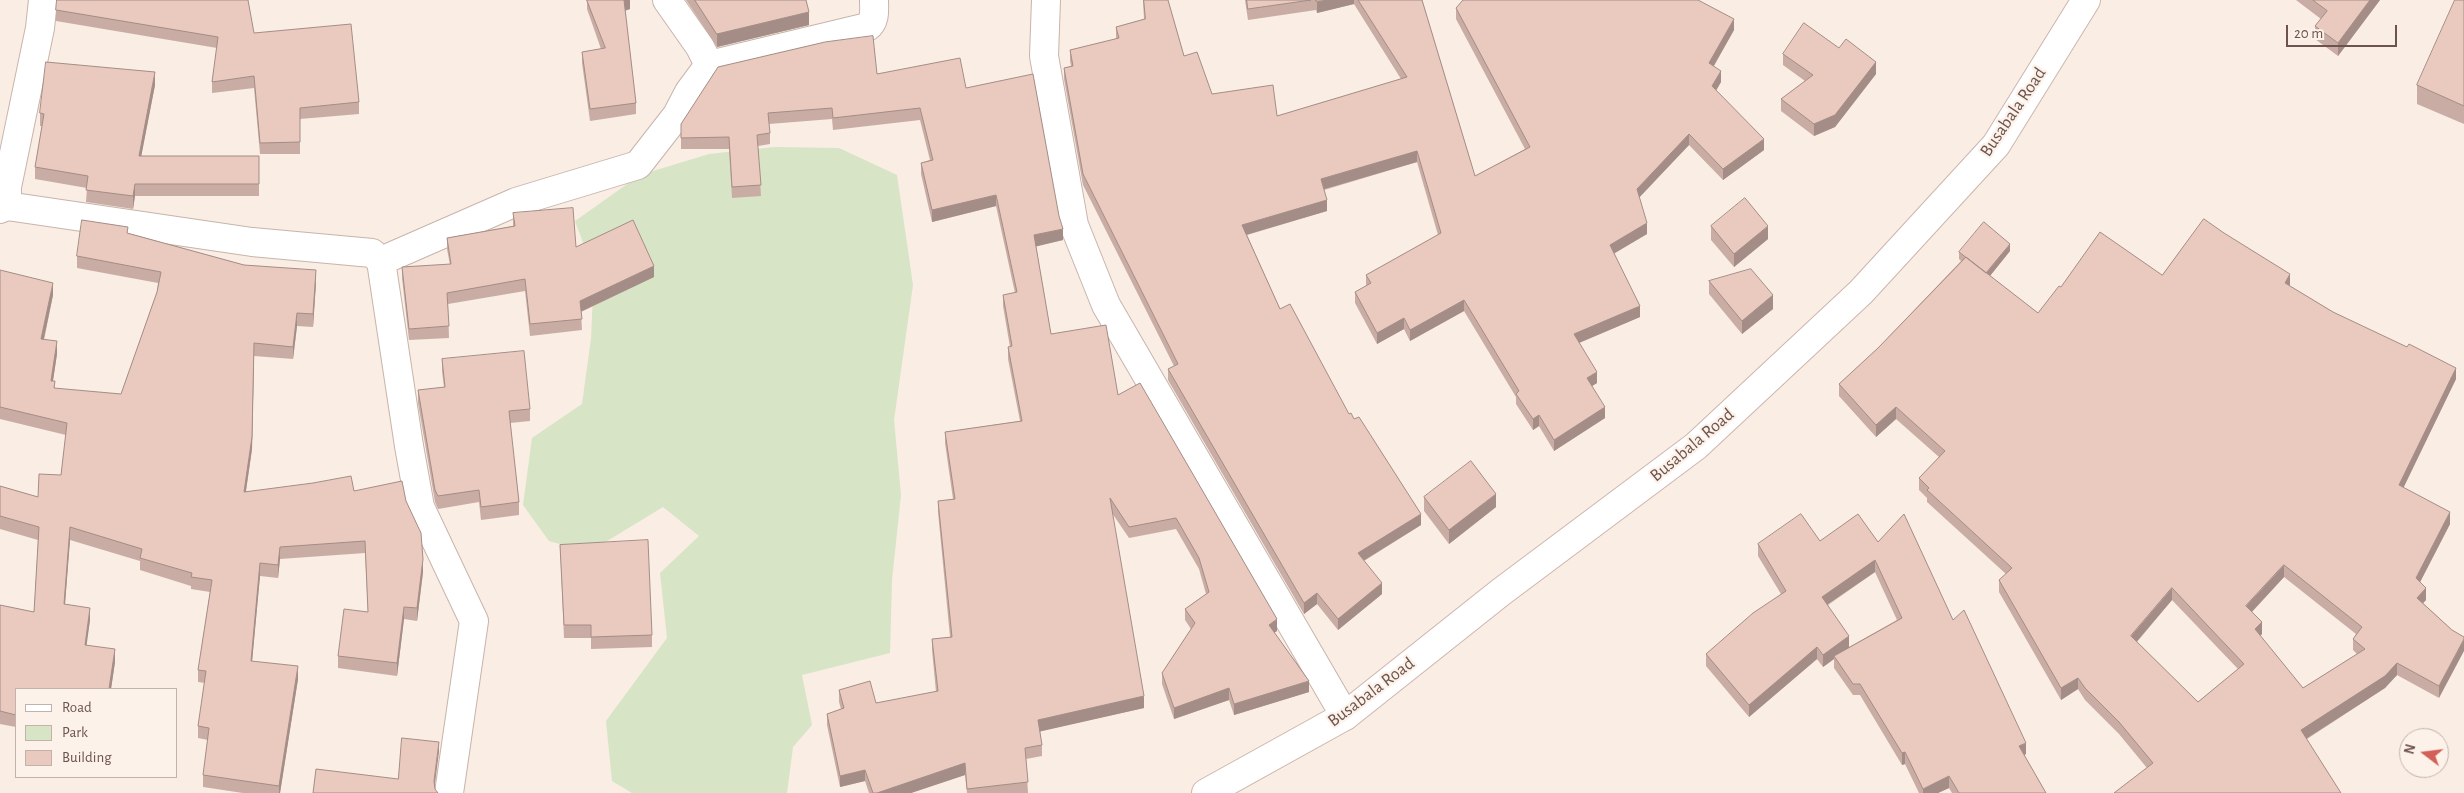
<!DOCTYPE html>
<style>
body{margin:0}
#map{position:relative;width:2464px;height:793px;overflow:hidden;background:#f9ede4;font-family:"Alegreya Sans",sans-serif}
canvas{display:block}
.legend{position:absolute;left:15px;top:688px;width:162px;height:90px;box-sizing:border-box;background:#fcf2ea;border:1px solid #c3b2ab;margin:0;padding:6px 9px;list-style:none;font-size:15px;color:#6d534d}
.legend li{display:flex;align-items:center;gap:10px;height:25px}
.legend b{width:25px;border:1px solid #c3b2ab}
.north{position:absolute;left:2399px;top:728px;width:50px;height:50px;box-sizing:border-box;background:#fcf2ea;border:1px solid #c3b2ab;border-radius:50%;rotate:285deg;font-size:14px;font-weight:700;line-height:20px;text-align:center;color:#6d534d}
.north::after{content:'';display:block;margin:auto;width:18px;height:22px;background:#d26059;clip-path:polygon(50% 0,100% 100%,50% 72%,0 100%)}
.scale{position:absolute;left:2286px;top:25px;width:111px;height:22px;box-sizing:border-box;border:2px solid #6d534d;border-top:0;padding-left:6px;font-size:15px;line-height:18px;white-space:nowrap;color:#6d534d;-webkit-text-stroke:4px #fcf2ea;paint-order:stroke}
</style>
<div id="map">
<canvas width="2464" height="793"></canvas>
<ul class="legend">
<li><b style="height:6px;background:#fff"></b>Road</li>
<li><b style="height:14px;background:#d7e4c5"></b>Park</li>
<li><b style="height:14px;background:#eac9bf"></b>Building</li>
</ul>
<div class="north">N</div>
<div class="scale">20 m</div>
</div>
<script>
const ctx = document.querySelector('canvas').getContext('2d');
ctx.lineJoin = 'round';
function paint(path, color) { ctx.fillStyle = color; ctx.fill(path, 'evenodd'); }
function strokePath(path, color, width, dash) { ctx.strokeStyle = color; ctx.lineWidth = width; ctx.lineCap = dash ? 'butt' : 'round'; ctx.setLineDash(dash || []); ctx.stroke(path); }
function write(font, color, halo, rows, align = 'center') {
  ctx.font = font + ' "Alegreya Sans",sans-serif'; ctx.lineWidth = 4.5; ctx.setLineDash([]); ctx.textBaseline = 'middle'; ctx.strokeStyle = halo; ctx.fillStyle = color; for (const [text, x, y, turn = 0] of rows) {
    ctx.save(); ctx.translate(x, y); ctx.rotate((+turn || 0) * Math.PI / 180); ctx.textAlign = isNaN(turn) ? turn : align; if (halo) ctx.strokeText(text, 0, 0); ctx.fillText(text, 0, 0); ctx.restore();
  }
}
paint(new Path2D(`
 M775 147 839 148 897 175 913 285 894 420 901 495 892 580 890 653 802 675 812 725 793 747 787 793H632L612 781 606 721 667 638 660 573 699 536 663 507 589 552 549 541 523 505 532 438 582 404 591 339 594 272 575 221 640 175 709 154Z`), '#d7e4c5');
const street = new Path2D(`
 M1046 0 1044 56 1074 225 1106 305 1345 716
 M709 65 867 27C876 21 874 9 874 0
 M7 206 252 242 372 253 381 261 516 202 638 165 677 115 689 92 709 65 700 47 667 0
 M0 209 7 206V187L40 28 43 0
 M381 261 409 446 420 507 474 621 449 793`);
const secondary = new Path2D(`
 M1206 793 1345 716 1501 592 1696 446 1861 292 1996 145 2086 0`);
strokePath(street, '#c8b4ac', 30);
strokePath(secondary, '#cdb6ad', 30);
strokePath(street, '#fff', 28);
strokePath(secondary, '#fff', 28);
paint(new Path2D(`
 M587 0H630V9L625 11 636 103V114L590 121 582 63V52L601 49 587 9Z
 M686 0H806L809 25 717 47Z
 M1143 0H1168L1184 56 1212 94 1277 116 1401 79 1354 4 1317 13 1316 10 1248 20 1245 0H1422L1475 176 1525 149 1456 19V8L1734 30 1714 66 1721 82 1716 91 1764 150 1723 180 1689 145 1639 197 1647 234 1614 253 1640 317 1579 343 1597 383 1592 386 1605 418 1554 451 1539 426 1533 430 1516 404V397L1464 311 1410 341 1404 329 1377 344 1355 303V292L1366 286V275L1438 235 1417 162 1324 190 1327 211 1247 235 1280 309 1421 525 1364 561 1382 594 1338 630 1317 604 1304 614 1168 380V369L1174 366 1083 185 1064 79V68L1071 66 1070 61V50L1116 39V27L1144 19Z
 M2296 0H2380L2338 56 2315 39V26L2321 19Z
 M2464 0V124L2417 104V85Z
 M56 10 254 33 359 102V114L300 119V154H260L254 88 212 93V82L217 48 56 21Z
 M1839 48 1876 74 1835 127 1814 136 1781 111V99L1805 81 1783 65V54Z
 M877 74 966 88 1063 240 1036 246 1051 334 1118 395 1277 631 1274 633 1309 692 1234 715 1229 700 1174 719 1162 684V673L1191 629 1185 620V609L1206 594 1199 569 1176 529 1129 538 1112 513 1144 708 1040 731 1042 745V756L1026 759 1028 793H967L965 775 911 793H869L865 781 840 787 827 725V714L841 709 839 702V690L876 703 936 692 932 650V639L950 637 938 512V501L953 499 945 443V432L1020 421 1008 359V347H1010L1003 306V295L1015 293 996 206 932 222 921 174V163L930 160 920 120 833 130 832 119 769 124 770 133V144L758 146 761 196 732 198 729 149H681V124Z
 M155 85 141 156H259V196H135L133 209 86 202 87 188 35 179V167L42 126H40V113Z
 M513 213 576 247 654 277 581 312 582 330 530 336 525 291 448 304 449 338 409 340 402 278V267L450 265 447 249V238L513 226Z
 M1711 226 1768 239 1734 267 1711 240Z
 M128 233 244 265 316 283 313 327 297 326 293 359 254 356 252 449 246 491H354L406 501 423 572 417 621 404 619 397 676 338 668V656L368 612 365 553 280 559 278 578 260 576 252 661 298 679 280 793H243L203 787V775L208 740 198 738V726L205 683 198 682V670L210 592 191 589V586L140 570V561L70 540 65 604 90 620 86 645 115 662 111 689H16V727L0 724V605L34 612 38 540 0 529V486L38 497 61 475 66 435 0 419V270L53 295 44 340 57 354 53 381 55 389 121 394 157 292 158 283 77 268V256Z
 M2010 251 1990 276 2038 313 2061 287 2162 275 2290 286 2333 312 2456 379 2403 488 2450 524 2420 582 2426 600 2423 603 2452 630 2439 698 2397 675 2385 688 2307 739 2147 768 2119 734 2085 700 2078 689 2061 700 1999 592V580L2006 574 1927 502V498L1919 490V478L1939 457 1896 419 1876 437 1839 396V384L1878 348 1961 261 1959 259V252ZM2284 577 2356 634 2353 639V650L2357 654 2303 688 2260 636 2262 634 2252 612ZM2172 600 2238 669 2198 702 2137 642Z
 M1709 281 1773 309 1742 334 1709 294Z
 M442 359 530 409V421L510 423 519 502V515L481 520 479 502 438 509 435 502 418 403V390L444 387 442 371Z
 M1424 497 1496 507 1449 544 1424 511Z
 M1820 541 1878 542 1953 620 2026 754 2024 755 2046 793H1952L1949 788 1938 793H1919L1905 764 1902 765 1860 695H1853L1834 668V659L1823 667 1817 659 1749 717 1706 666V654L1781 594 1758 556V544ZM1875 572 1897 620 1849 647 1828 605Z
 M560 545 652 635V647L591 649V638H564Z`), '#c9ada4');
paint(new Path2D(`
 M623 0H630V9L623 11Z
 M1327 0H1354V4L1317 13V2Z
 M2370 0H2380L2338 56V43Z
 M809 12V25L717 47V34Z
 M1734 19V30L1709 74V63Z
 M1876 62V74L1835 127 1814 136V124Z
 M1721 71V82L1712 97V86Z
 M155 72V85L139 168V156Z
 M1689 134V145L1637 200V189Z
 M1764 139V150L1723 180V169Z
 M1417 151V162L1321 190V179Z
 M135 184V196L133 209V196Z
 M996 195V206L932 222V210Z
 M1327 200V211L1242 236V225Z
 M1647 223V234L1610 256V245Z
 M1768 226V239L1734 267V254Z
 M1063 229V240L1034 247V235Z
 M2010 244V251L1985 282V275Z
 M654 266V277L580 312V301Z
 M316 270V283L313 327V314Z
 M2290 274V286L2285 283Z
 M53 283V295L41 352V339Z
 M1773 295V309L1742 334V321Z
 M1464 300V311L1410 341V330Z
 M1640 306V317L1574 345V334Z
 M297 313V326L293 359V347Z
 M1404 318V329L1377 344V333Z
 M57 341V354L51 393V381Z
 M254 356 252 449 244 504V492Z
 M2456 368V379L2399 497V485Z
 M1597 372V383L1587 389V378Z
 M1605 407V418L1554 451V440Z
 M1896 407V419L1876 437V425Z
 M1539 415V426L1533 430V419Z
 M1496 494V507L1449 544V530Z
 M2450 512V524L2416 590V578Z
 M1421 514V525L1358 564V553Z
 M70 527V540L64 617V604Z
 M280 547V559L278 578V565Z
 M423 559V572L417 621V608Z
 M1875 560V572L1822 608V597Z
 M260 563V576L251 673V661Z
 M2284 565V577L2246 618V606Z
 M1382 583V594L1338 630V619Z
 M2172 588V600L2131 648V636Z
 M2426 588V600L2417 609V598Z
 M1317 593V604L1304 614V603Z
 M404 607V619L397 676V663Z
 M90 608V620L85 657V645Z
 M1277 619V631L1269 636V625Z
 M2262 622V634L2255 641V629Z
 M1849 636V648L1834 656V659L1823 667V655Z
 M2464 639V651L2439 698V686Z
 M1817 647V659L1749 717V705Z
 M115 649V662L111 689H109Z
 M2397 663V675L2385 688 2301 742V730Z
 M298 666V679L280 793H279V786Z
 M2078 678V689L2061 700V688Z
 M1309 681V692L1234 715V704Z
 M1229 688V700L1174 719V708Z
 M1144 696V708L1038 732V720Z
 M439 742V752L434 791V781Z
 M2026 743V754L2019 758V746Z
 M1905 752V764L1902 765V753Z
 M965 763V775L911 793H877Z
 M865 770V781L840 787V776Z
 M1949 776V788L1938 793H1923V789Z`), '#a48d86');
const building = new Path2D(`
 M57 0H248L254 33 351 24 359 102 300 108V142L260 143 254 76 212 82 218 37 56 10Z
 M587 0H624L636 103 590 109 582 52 605 48Z
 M695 0H806L809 12 717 34Z
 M1144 0H1168L1184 56 1197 52 1212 94 1273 85 1277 116 1407 77 1358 0H1422L1475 176 1530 147 1456 8 1463 0H1698L1734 19 1709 63 1721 71 1712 86 1764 139 1723 169 1689 134 1637 189 1647 223 1610 245 1640 306 1574 334 1597 372 1587 378 1605 407 1554 440 1539 415 1533 419 1516 394 1519 391 1464 300 1410 330 1404 318 1377 333 1355 292 1371 283 1366 275 1441 233 1417 151 1321 179 1327 200 1242 225 1280 309 1290 304 1349 414 1351 413 1354 419 1359 417 1421 514 1358 553 1382 583 1338 619 1317 593 1304 603 1168 369 1178 364 1083 174 1064 68 1073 66 1070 50 1119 38 1116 27 1145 19Z
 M1247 0H1311L1248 9Z
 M1316 0H1327L1317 2Z
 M2313 0H2370L2338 43 2315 26 2327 11Z
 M2455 0H2464V106L2417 85Z
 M1804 23 1839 48 1846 39 1876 62 1835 115 1814 124 1781 99 1813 75 1783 54Z
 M873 36 877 74 960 58 966 88 1033 74 1059 216 1063 229 1034 235 1051 334 1106 325 1118 395 1140 383 1277 619 1269 625 1309 681 1234 704 1229 688 1174 708 1162 673 1195 623 1185 609 1209 592 1199 558 1176 518 1129 527 1110 498 1144 696 1038 720 1042 745 1025 748 1028 782 967 789 965 763 877 793H873L865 770 840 776 827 714 844 708 839 690 870 681 876 703 938 691 932 639 952 637 938 501 955 499 945 432 1022 421 1008 347 1012 346 1003 295 1017 292 996 195 932 210 921 163 933 160 920 108 833 118 832 108 768 113 770 133 757 135 761 185 732 187 729 137 681 138V124L718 67 825 42Z
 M46 62 155 72 139 156H259V184H135L133 196 86 190 88 176 35 167 44 114 40 113Z
 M1745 198 1768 226 1734 254 1711 226Z
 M573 208 576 247 633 220 654 266 580 301 582 319 530 324 525 279 447 293 449 326 409 329 402 267 451 264 447 238 515 226 513 213Z
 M2204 219 2224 233 2290 274 2285 283 2333 312 2407 347 2409 344 2456 368 2399 485 2450 512 2416 578 2426 588 2417 598 2452 630 2464 637V639L2439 686 2397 663 2385 676 2301 730 2341 793H2114L2153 763 2119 722 2085 688 2078 678 2061 688 1999 580 2012 568 1927 490 1929 488 1919 478 1945 451 1896 407 1876 425 1839 384 1878 348 1966 257 2038 313 2059 286 2061 287 2100 232 2162 275ZM2284 565 2362 627 2353 639 2365 649 2303 688 2255 629 2262 622 2246 606ZM2172 588 2244 664 2198 702 2131 636Z
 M82 220 128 227 127 233 244 265 316 270 313 314 297 313 293 347 254 343 252 437 244 492 313 483 351 476 354 491 402 481 406 501 421 533 423 559 417 608 404 607 397 663 338 656 344 609 368 612 365 541 280 547 278 565 260 563 251 661 298 666 279 786 203 775 209 728 198 726 206 671 198 670 212 580 191 577 192 573 140 558 142 549 70 527 64 604 90 608 85 645 115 649 109 689H16V715L0 711V605L34 612 39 527 0 516V486L38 497 39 474 61 475 67 423 0 407V270L53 283 41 339 57 341 51 381H55L54 388 121 394 157 292 161 272 77 256Z
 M1984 222 2010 244 1986 273 1959 252Z
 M1751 269 1773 295 1742 321 1709 281Z
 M524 351 530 409 509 411 519 502 481 507 479 490 438 496 435 490 418 390 445 387 442 359Z
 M1471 461 1496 494 1449 530 1424 497Z
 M1801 514 1820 541 1858 514 1878 542 1904 514 1953 620 1964 610 2026 743 2019 746 2046 793H1959L1949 776 1923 789 1905 752 1902 753 1860 684H1853L1834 656 1902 618 1875 560 1822 597 1849 636 1823 655 1817 647 1749 705 1706 654 1753 613 1786 591 1758 544Z
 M648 540 652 635 591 637V625H564L560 545Z
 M402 738 439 742 434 781 435 789 438 793H313L316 769 398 779Z`);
paint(building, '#eac9bf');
strokePath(building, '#a48d86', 1);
write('18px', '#6d534d', '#fcf2ea', [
 ["Busabala Road",2013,112,-56],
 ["Busabala Road",1692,445,-40],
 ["Busabala Road",1371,692,-37]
]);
</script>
